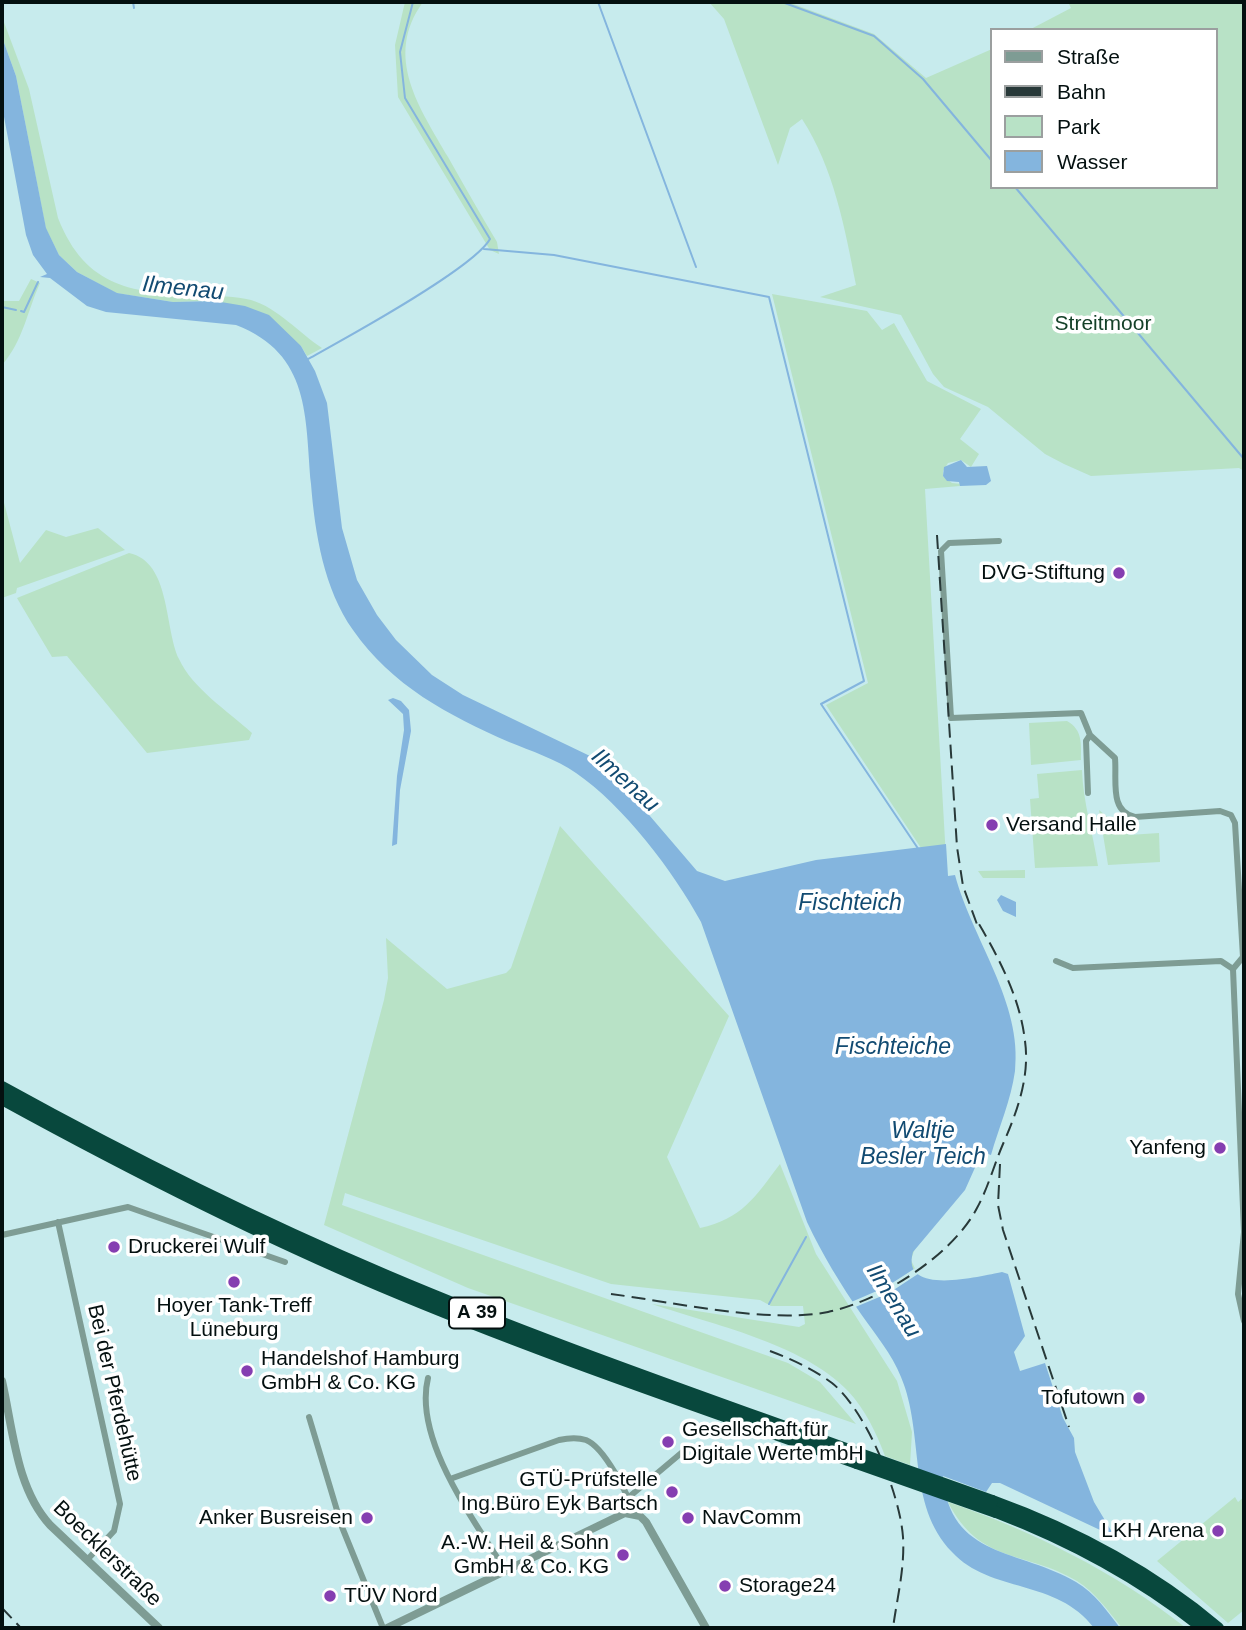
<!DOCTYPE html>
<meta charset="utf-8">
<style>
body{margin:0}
#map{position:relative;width:1246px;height:1630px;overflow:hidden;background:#c7ebed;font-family:Helvetica,sans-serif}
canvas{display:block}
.frame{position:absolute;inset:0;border:4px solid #041010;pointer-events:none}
.legend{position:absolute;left:990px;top:28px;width:228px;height:161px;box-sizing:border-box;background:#fff;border:2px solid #9b9f9f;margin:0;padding:9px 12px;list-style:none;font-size:21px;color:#041010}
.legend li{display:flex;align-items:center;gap:14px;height:35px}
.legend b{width:35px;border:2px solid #9b9f9f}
</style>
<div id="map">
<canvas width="1246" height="1630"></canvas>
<div class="frame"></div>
<ul class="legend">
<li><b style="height:9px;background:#7e9c94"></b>Straße</li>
<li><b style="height:9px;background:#283939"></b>Bahn</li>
<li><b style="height:19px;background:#b8e2c6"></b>Park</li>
<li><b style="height:19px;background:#84b5de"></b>Wasser</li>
</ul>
</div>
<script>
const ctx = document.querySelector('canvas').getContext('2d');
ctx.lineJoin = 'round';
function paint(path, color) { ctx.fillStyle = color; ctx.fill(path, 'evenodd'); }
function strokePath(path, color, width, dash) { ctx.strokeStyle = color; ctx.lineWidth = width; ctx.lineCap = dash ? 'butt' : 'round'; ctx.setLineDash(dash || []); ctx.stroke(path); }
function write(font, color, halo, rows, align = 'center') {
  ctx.font = font + ' Helvetica,sans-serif'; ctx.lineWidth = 7; ctx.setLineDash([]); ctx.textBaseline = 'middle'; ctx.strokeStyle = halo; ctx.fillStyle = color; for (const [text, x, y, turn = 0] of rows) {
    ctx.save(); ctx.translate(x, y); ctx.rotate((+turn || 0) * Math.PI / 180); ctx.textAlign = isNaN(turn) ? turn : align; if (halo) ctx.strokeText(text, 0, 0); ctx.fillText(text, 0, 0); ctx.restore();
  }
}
paint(new Path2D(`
 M405 2H423C383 57 420 108 448 157 464 185 480 214 497 242L499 254 490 250 398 97 395 45Z
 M709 2H788L874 34 926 78 992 49V187H1216V30H1029L1071 8 1068 2H1244V471L1239 468 1091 476 1064 464 1045 454 988 407 944 387 933 374 901 315 820 297 856 285C845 229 834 168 802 119L790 128 778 165 724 19Z
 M2 17 29 89 58 218C86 289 134 293 202 296 218 296 235 296 251 300 278 308 299 333 322 348L307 356 301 346 215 301 173 302 116 293 77 272 59 255 46 229 16 76 2 37Z
 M31 279 40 283C27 312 23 341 2 365V301H19Z
 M772 294 867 311 882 330 894 323 927 381 981 409 960 439 979 454 971 467 961 460 948 463 943 471V476L952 483 962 484 960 486 925 489 947 876 915 1248 911 1260 918 1275 1014 1352 1000 1483 725 882 921 848 826 705 868 683Z
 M2 495 20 563 46 530 66 537 98 528 125 550 17 588 16 593 2 598Z
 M129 553C171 562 164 627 179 659 192 688 228 711 252 733L249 740 147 753 67 656 52 657 17 598Z
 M1067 721C1083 730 1081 744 1081 760L1031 765 1029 723Z
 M1082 770C1083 802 1093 833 1098 866L1035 868 1030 799 1039 798 1037 774Z
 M1099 810 1129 835 1159 833 1160 862 1108 865Z
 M560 826 729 1016 667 1157 700 1228C742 1219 755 1197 780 1164L816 1254 897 1381 912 1432 910 1465 885 1456C876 1432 865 1409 848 1391 802 1343 713 1325 652 1304L799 1327 805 1324 803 1306H771L760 1300 611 1284 345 1193 342 1205 788 1363 820 1382 856 1424 468 1288 324 1225 384 1000 388 978 386 938 447 989 506 973 511 968Z
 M1025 870V878H983L978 871Z
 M1235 1497 1238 1502 1244 1497V1610L1228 1623 1157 1561Z
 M948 1502C1032 1531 1116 1572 1186 1628H1122C1108 1611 1096 1593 1077 1581 1025 1550 980 1565 948 1502Z`), '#b8e2c6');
paint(new Path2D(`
 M2 37 16 76 46 228 59 255 77 272 117 293 173 302 215 301 245 306 269 315 301 346 315 371 327 403 342 528 357 580 377 615 396 640 432 675 463 695 590 756 626 788 697 871 725 881 816 860 946 844 948 876 955 875C972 939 1023 1003 1015 1071 1011 1100 999 1127 991 1155L982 1152 965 1190 913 1252C900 1297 981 1276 1002 1272L1008 1274 1025 1336 1014 1352 1020 1371 1045 1363 1063 1418 1074 1438 1075 1452 1094 1502 1115 1537 1000 1483H992L986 1492 943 1476C949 1559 1021 1549 1076 1582 1095 1593 1107 1611 1120 1628H1094C1056 1578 991 1594 952 1552 906 1504 925 1434 901 1377 892 1354 875 1334 861 1314 841 1285 822 1254 807 1222L701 922C674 872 623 805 576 773 556 759 531 751 509 742 448 715 392 686 353 630 324 589 315 534 311 484 305 417 311 354 236 325L106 312 87 306 50 278 40 277 47 274 33 255 26 235 2 106Z
 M961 460 967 467 987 466 991 481 986 485 960 486 959 482 947 481 943 476 944 467Z
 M393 698 401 701 409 710 411 731 400 790 397 844 392 846 397 776 404 730 403 714 388 700Z
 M1001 895 1016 902V917L1003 911 997 900Z`), '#84b5de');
paint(new Path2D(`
 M917 1267 921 1272 889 1293 853 1308 849 1303 886 1287Z`), '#c7ebed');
strokePath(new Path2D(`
 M133 2 134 8
 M598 2 696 267
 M782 2 874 36 923 79 992 161
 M1015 187 1244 459
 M484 249 554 255 769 297 864 681 821 704 919 850
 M2 307 16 310
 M21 311 24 312 38 282
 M308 359C344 339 473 269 490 239L405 98 400 52 413 2
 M769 1304 806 1237`), '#84b5de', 2);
strokePath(new Path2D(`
 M999 541 949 543 941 551 951 718 1081 713 1090 735 1115 758C1117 780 1109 812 1135 817L1220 811 1231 815 1235 823 1243 957 1233 969
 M1088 793 1086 741 1090 735
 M1056 961 1073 968 1221 961 1233 969 1244 1232 1238 1294 1244 1321
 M58 1222 120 1504 114 1531 87 1560
 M2 1235 128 1207 285 1262
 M428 1378C413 1439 474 1520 505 1570
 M309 1417 342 1527 383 1628
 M450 1479 559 1440C568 1438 577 1437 586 1440 604 1447 629 1495 633 1513
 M629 1497 686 1449`), '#7e9c94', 6);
strokePath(new Path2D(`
 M2 1381C13 1429 16 1488 50 1525L159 1628
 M387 1628 625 1513 640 1516 646 1522 706 1628`), '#7e9c94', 8);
strokePath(new Path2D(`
 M2 1087C127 1156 255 1220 387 1276 540 1341 697 1395 854 1452
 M2 1099C126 1167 251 1231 381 1286 537 1352 698 1406 857 1463
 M992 1501C1075 1531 1150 1571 1218 1628
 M996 1512C1072 1541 1139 1577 1203 1628`), '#08483d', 12);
strokePath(new Path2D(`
 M937 535 957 847 963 886 978 927
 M1000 1164 998 1205 1003 1230 1069 1427
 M611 1294C673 1302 769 1324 828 1312 880 1301 952 1256 977 1208 988 1188 994 1165 1003 1144 1017 1112 1030 1077 1025 1041 1020 997 998 956 976 919
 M770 1351C791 1359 813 1369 832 1383 866 1410 900 1494 903 1537 905 1568 897 1598 893 1628
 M2 1608 21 1628
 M2 1627 3 1628`), '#283939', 2, [14, 7]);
strokePath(new Path2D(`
 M854 1452 992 1501
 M857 1463 996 1512`), '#08483d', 12);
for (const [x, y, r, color] of [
 [1119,573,7,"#853eb1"],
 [992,825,7,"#853eb1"],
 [1220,1148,7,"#853eb1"],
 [114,1247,7,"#853eb1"],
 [234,1282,7,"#853eb1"],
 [247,1371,7,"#853eb1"],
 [1139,1398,7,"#853eb1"],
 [668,1442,7,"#853eb1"],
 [672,1492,7,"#853eb1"],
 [367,1518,7,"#853eb1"],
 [688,1518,7,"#853eb1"],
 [1218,1531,7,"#853eb1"],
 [623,1555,7,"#853eb1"],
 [725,1586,7,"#853eb1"],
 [330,1596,7,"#853eb1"]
]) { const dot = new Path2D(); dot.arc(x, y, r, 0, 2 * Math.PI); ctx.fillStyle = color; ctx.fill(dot); strokePath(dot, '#fff', 2.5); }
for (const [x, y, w] of [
 [477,1313,56]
]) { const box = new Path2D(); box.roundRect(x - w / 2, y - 15.5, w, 31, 5); ctx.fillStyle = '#fff'; ctx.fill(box); strokePath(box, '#041010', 2); }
write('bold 19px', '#041010', null, [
 ["A 39",477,1313]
]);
write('21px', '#144028', '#fff', [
 ["Streitmoor",1103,324]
]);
write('21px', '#041010', '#fff', [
 ["DVG-Stiftung",1105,573],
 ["Versand Halle",1006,825,"left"],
 ["Yanfeng",1206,1148],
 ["Druckerei Wulf",128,1247,"left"],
 ["Hoyer Tank-Treff",234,1306,"center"],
 ["Lüneburg",234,1330,"center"],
 ["Handelshof Hamburg",261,1359,"left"],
 ["GmbH & Co. KG",261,1383,"left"],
 ["Tofutown",1125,1398],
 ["Gesellschaft für",682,1430,"left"],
 ["Digitale Werte mbH",682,1454,"left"],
 ["GTÜ-Prüfstelle",658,1480],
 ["Ing.Büro Eyk Bartsch",658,1504],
 ["Anker Busreisen",353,1518],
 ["NavComm",702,1518,"left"],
 ["LKH Arena",1204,1531],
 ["A.-W. Heil & Sohn",609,1543],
 ["GmbH & Co. KG",609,1567],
 ["Storage24",739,1586,"left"],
 ["TÜV Nord",344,1596,"left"]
], 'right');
write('21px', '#041010', '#fff', [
 ["Bei der Pferdehütte",114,1393,77],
 ["Boecklerstraße",107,1554,44]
]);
write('italic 23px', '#124b72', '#fff', [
 ["Ilmenau",183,289,6],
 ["Ilmenau",625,781,42],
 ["Fischteich",850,904],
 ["Fischteiche",893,1048],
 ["Waltje",923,1132],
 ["Besler Teich",923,1158],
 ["Ilmenau",893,1301,58]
]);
</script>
